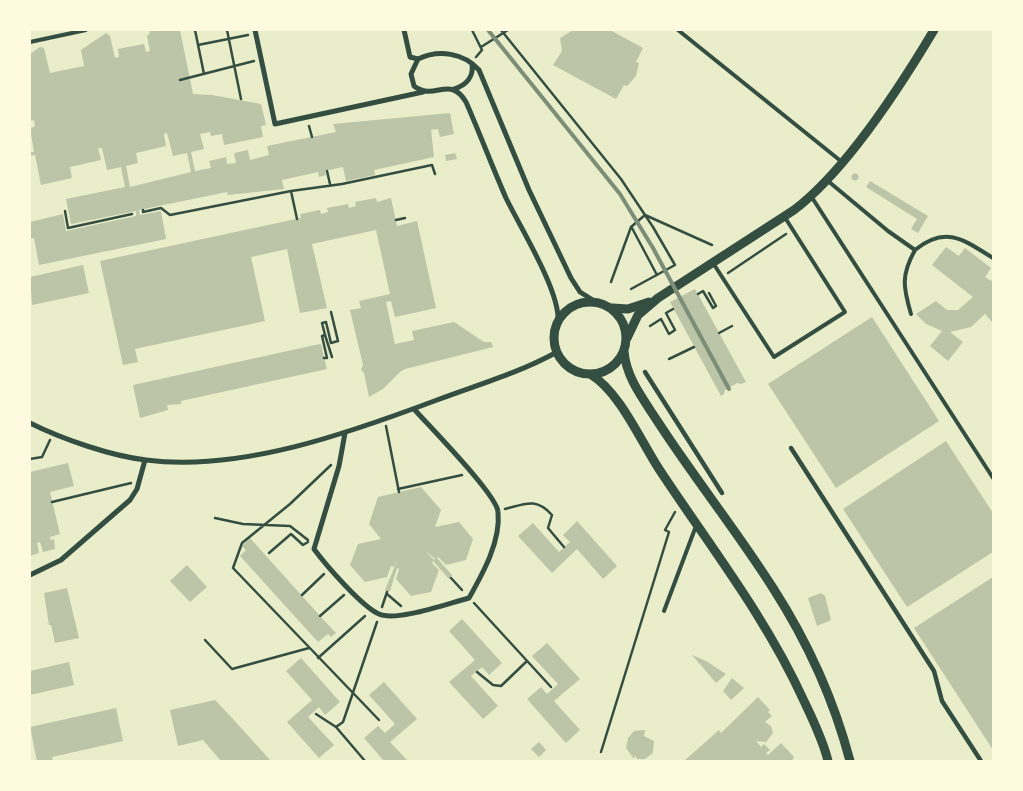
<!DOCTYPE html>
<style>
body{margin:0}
#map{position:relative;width:1023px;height:791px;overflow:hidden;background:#e9edc9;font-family:"PT Sans Narrow",sans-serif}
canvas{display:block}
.frame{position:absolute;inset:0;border:31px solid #fefae0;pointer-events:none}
</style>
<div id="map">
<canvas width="1023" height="791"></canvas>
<div class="frame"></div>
</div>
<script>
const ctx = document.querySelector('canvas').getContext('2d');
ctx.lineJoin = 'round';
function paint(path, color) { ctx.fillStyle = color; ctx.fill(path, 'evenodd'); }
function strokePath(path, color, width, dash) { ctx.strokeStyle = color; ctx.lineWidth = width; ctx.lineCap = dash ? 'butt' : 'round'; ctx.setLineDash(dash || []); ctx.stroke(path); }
paint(new Path2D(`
 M149 30H180L193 94 212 95 261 104 266 125 261 126 263 137 224 145 222 134 211 136 210 132 200 134 204 149 191 152 195 171 211 168 209 161 226 157 227 164 236 163 234 153 248 150 250 160 269 155 267 146 336 132 333 124 450 113 454 134 440 137 438 129 431 130 434 157 374 170 375 175 346 181 343 167 325 171 326 175 319 177 318 172 282 180 284 189 228 195 227 192 139 210 140 215 161 211 166 239 39 265 34 238 30 239V222L63 214 66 231 136 216V211L71 224 66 199 125 187 121 167 107 170 102 148H98L101 160 70 167 72 178 41 185 35 155 30 156V152H34L30 129 35 126 34 120 30 121V54L40 47 44 48 50 73 84 66 81 50 106 33 110 36 115 58 119 57 118 49 144 44 146 52 150 51 147 36 150 33ZM167 133 173 156 187 153 191 172 130 187 126 166 138 163 136 153 166 146 164 134Z
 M573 30H610L643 48 636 62 639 63 636 76 627 86 624 85 616 99 553 65 562 51 560 38Z
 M455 153 457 159 446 161 445 155Z
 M851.5 177a3.5 3.5 0 1 1 7 0a3.5 3.5 0 1 1-7 0Z
 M870 181 928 216 918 233 911 229 917 219 866 187Z
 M376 198 377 202 391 198 397 226 417 221 436 308 395 317 391 301 386 302 395 344 414 340 412 331 454 322 484 342H491L493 347 405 369 400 372 383 389 369 397 364 373 361 370 363 365 350 310 361 308 359 301 390 294 376 230 312 244 327 308 300 313 287 249 251 257 265 321 135 349 138 362 123 365 100 261 301 218 300 214 320 210 321 214 328 212 327 208 348 204 349 208 356 206 355 202Z
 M946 247 959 256 965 248 991 268 985 277 991 281 993 278V323L985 314 971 327 950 332 963 342 948 361 930 346 942 331 926 324 916 314 936 301 947 310H958L973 297 932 265Z
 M83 265 89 293 32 305 30 277Z
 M695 289 746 382 741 384 737 383 725 390 724 394 721 396 670 302Z
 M872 317 939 421 836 488 768 384Z
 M315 345 321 344 327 369 181 401V404L167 405 168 410 140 418 133 385Z
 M946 441 993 513V552L907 607 843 509Z
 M68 463 74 486 50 492 60 534 50 537V540L54 539 55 549 43 552 40 542 37 543 39 553 30 556V472Z
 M421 487 441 510 435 527 459 522 473 539 466 560 446 565 438 557 437 558 452 575 451 578 449 579 433 561 435 559 425 550 434 560 432 563 439 570 431 592 411 596 396 579 399 569 397 568 390 591 387 592 385 590 399 556 394 567 391 566 387 577 365 582 350 565 358 544 381 539 369 524 378 497Z
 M577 521 617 566 603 579 577 549 552 573 518 536 533 523 559 552 570 542 563 535Z
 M250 538 320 616 336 633 331 637 328 634 318 642 240 556 246 550 242 546Z
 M187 565 207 587 190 602 170 581Z
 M993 577V750L914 628Z
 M67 588 79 638 55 643 51 625H49L44 593Z
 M821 593 825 596 831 620 817 626 808 598Z
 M462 619 502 663 489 675 482 667 471 676 498 706 483 719 449 682 475 660 449 631Z
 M547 643 580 679 554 701 580 730 566 743 527 699 541 687 547 694 558 684 532 656Z
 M692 655 706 661 726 674 716 683Z
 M301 658 340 702 325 715 319 707 308 717 334 745 319 758 287 722 312 700 286 671Z
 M69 662 74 685 30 695V671Z
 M732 678 744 688 731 700 723 691Z
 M384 682 417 719 390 742 408 761H384L364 738 378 726 385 733 395 724 369 695Z
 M758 697 770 710 768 712 772 716 765 722 771 726 773 733 766 742 756 741 761 747 764 744 770 750 766 753 768 755 781 743 794 757 792 761H684L719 730 721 733Z
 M215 700 232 718 271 761H221L203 740 178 746 170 710Z
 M116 708 123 741 52 757 53 761H37L30 727Z
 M645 730 644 736 654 741 653 753 645 759H637L635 755 634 759 626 748 628 738 634 731Z
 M539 742 546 750 539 757 531 749Z`), '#bcc5a7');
strokePath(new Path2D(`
 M195 30 204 74
 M227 30 241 99
 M472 30 482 50 476 57
 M501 30 621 179 653 227 675 265 631 289
 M198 45 248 35
 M481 47 508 30
 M180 80 254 61
 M309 126 312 137
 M327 171 330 184
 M291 191 297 219
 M143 210V212L161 208 170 215 291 191 342 184 432 165 435 174
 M65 211 68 228 132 214
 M396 220 405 218
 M632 228 657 275
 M728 273 786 234
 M611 282 631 227 645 215 712 245
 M698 294 703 291 713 308 716 306 709 293
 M650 326 661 319 669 334 675 330 666 313 673 309
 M719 333 732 326
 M325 335 332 357
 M324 358H327L322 336 325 335 322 323 326 322 331 343 338 341 331 312
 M669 359 694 347
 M386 426 399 492
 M30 459 42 457 50 440
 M331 465 290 504 242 543 233 568 379 720
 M398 489 462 475
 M52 502 131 483
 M505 509C525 504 536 497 552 515L548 528 564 547
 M215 518 243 524 290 526 308 540
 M269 553 291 534 303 545 308 542
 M451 578 462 590
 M387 594 401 606
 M302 595 324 574
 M474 603 551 687
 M382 607 387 592
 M320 616 344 595
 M205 640 232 669 309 648
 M318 658 365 616
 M477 672 493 685 501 686 527 661
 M316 714 336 727 343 722 377 622
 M336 727 365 761
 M601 752 669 532 665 530 675 512`), '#344e41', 2.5);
strokePath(new Path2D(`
 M678 30 842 162
 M30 42 86 30
 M828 181 888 231 915 250C901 275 903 287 911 314
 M811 196 993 478
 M915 250C946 225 964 240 993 258
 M713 263 774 357 845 312 784 216
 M664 611 696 526`), '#344e41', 4);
strokePath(new Path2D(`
 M645 372 722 493
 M791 448 934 671 942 701 981 761`), '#344e41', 4.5);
strokePath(new Path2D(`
 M255 30 275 124 423 92
 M404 30 410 57 418 59
 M454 89C466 85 474 77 472 64
 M558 321C560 291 520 227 506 198 492 166 480 134 466 102 449 74 435 102 414 86L411 74 418 59C439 49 464 53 479 70L529 190 571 278 580 292 596 302
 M30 423C62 439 111 456 146 460 241 472 349 433 437 400 477 385 519 373 557 352
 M345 433 339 466 314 549C325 564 362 607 379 614 396 622 449 603 469 598 483 573 501 541 498 512 497 495 429 426 414 409
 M30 575 61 560 130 500 137 489 145 460`), '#344e41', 5);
strokePath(new Path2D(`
 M554 338a36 36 0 1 1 72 0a36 36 0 1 1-72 0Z
 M612 308 628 309 649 302
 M627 338 638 315 658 298 794 210C847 170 900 87 934 30
 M624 351C626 378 644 400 658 422 695 479 737 531 773 588 807 641 834 700 850 761
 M590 374C620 392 640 440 659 469 709 545 766 617 804 701 813 720 823 740 828 761`), '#344e41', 9);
strokePath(new Path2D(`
 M488 30 620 194 653 248 729 389`), '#7c8e77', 4);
</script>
